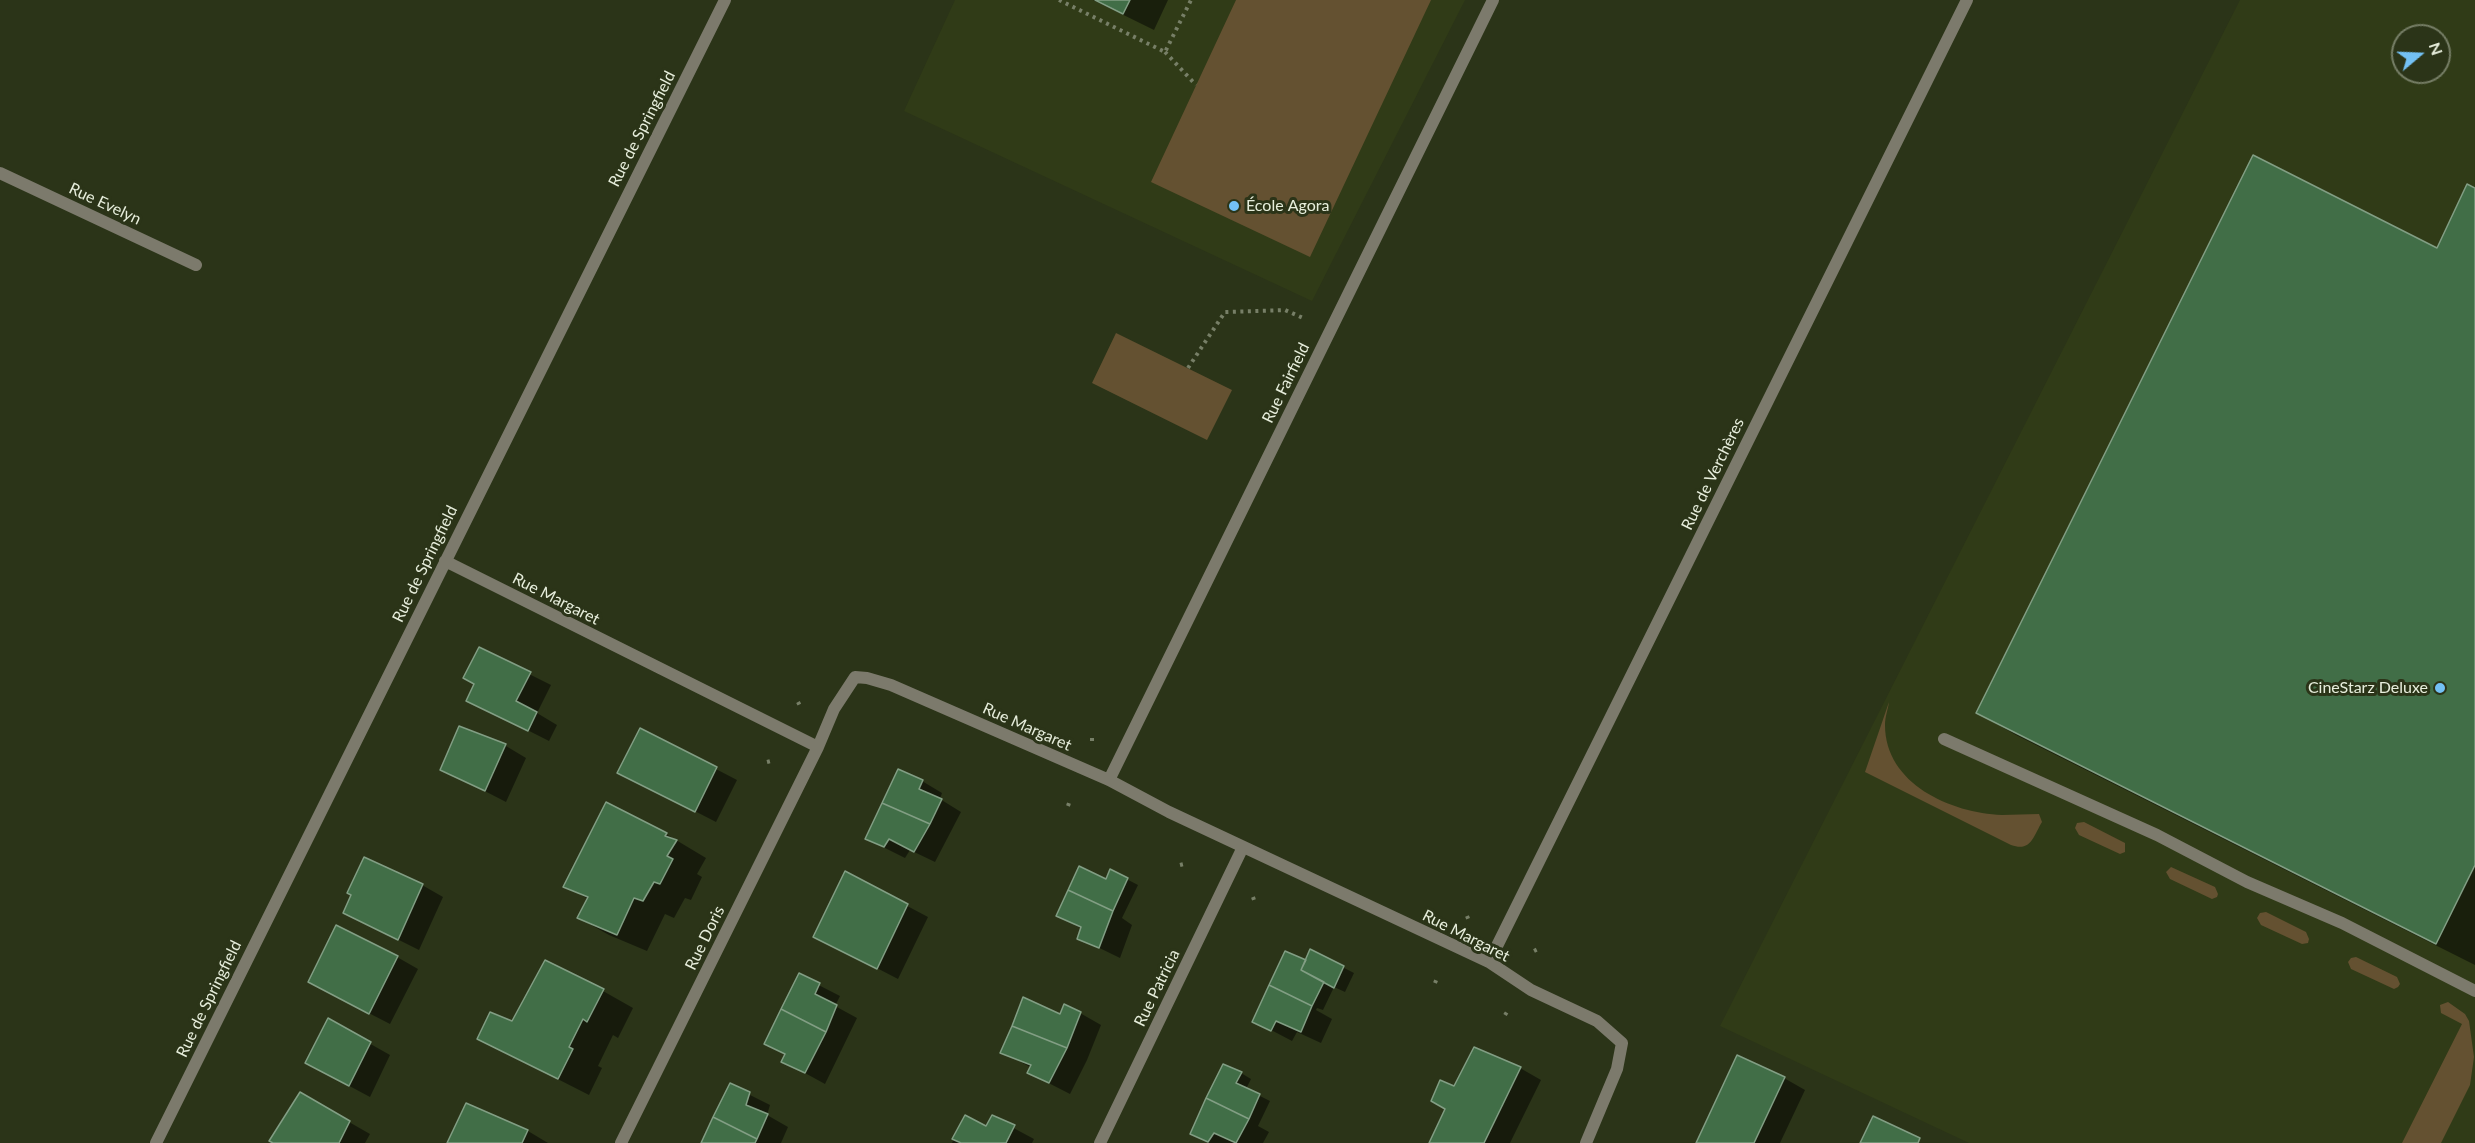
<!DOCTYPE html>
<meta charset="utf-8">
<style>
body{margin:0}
#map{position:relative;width:2475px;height:1143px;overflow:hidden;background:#2b3418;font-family:Lato,sans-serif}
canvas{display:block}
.north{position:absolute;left:2391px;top:24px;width:60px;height:60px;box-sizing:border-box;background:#2b3418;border:2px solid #767e66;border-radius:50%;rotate:71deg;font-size:16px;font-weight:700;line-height:24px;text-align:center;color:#e7eedc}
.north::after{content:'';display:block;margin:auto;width:21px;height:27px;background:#73c1f5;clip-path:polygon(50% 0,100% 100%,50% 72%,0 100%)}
</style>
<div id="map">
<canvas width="2475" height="1143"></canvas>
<div class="north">N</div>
</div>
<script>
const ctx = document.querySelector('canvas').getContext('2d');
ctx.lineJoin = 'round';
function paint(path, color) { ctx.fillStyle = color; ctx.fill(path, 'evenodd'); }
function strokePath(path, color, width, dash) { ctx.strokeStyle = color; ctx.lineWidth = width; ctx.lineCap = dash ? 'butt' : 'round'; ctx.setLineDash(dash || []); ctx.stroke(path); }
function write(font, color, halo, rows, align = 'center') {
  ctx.font = font + ' Lato,sans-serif'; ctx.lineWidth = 6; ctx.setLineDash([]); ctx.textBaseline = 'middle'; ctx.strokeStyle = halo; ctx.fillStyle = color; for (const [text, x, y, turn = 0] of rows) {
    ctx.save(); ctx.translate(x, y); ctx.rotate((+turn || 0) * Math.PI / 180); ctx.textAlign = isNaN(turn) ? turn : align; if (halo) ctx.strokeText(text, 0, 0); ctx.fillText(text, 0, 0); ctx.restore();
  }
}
paint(new Path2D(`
 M955 0H1465L1312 301 904 111Z
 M2240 0H2475V1143H1969L1720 1026ZM2403 36H2439V72H2403Z`), '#303b17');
paint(new Path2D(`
 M1236 0H1431L1310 257 1151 182Z
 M1116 333 1232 390 1207 440 1092 383Z
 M1889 702C1888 709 1885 717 1885 725 1885 784 1951 813 2002 815 2014 815 2027 814 2039 814L2042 822C2033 837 2031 852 2011 845L1865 772Z
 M2084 822 2125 843V852L2120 854 2079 835 2075 828 2077 823Z
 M2171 867 2215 887 2218 894 2217 897 2212 899 2170 879 2166 872Z
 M2266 912 2306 932 2309 939 2308 943 2302 944 2261 925 2257 918 2260 913Z
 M2356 957 2397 977 2400 984 2398 987 2394 989 2351 969 2348 962 2351 958Z
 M2448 1002 2465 1014 2469 1021 2474 1057 2470 1085 2441 1143H2402L2462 1024 2441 1013 2440 1005Z`), '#645131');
paint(new Path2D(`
 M1093 0H1168L1154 30Z
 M2475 189V965L2016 735 1977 713 2438 250Z
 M479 649 551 685 537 713 557 725 549 741 468 700 476 684Z
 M460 728 506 746 526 758 506 802 442 769Z
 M641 730 737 780 716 822 619 772Z
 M922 781 942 793 940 799 961 812 935 862 910 850 905 858 867 839Z
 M666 834 706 858 697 874 702 877 691 900 685 898 674 918 665 914 647 951 609 935 579 918 588 899 565 886Z
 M1111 871 1138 885 1122 918 1132 925 1120 958 1079 938 1082 929 1058 915 1107 881Z
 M845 873 928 917 898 979 815 936Z
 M422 885 443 897 419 950 345 913Z
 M1311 951 1354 973 1345 992 1334 987 1323 1010 1317 1008 1316 1010 1332 1019 1321 1043 1297 1032 1292 1041 1254 1021 1307 962Z
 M397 957 418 969 390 1024 330 993Z
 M799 975 840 996 835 1006 857 1018 825 1084 783 1061 786 1055Z
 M603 991 633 1008 618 1038 613 1035 598 1066 602 1068 589 1095 479 1039 513 1023Z
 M1080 1013 1101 1025 1087 1060 1070 1094 1029 1073 1032 1068 1002 1052Z
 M328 1020 390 1055 370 1097 327 1074Z
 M1520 1068 1541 1080 1510 1143H1431L1455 1088Z
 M1241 1073 1251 1079 1246 1089 1270 1101 1258 1126 1269 1132 1263 1143H1209L1192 1133Z
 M1784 1078 1805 1090 1780 1143H1698Z
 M730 1085 770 1105 767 1115 788 1127 781 1143H703Z
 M300 1094 370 1134 365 1143H276Z
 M467 1105 528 1131 548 1143H449Z
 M965 1117 987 1129 993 1117 1034 1139 1032 1143H952Z`), '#0007');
const building = new Path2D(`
 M1095 0H1130L1123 14Z
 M2253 155 2437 248 2467 184 2475 188V865L2436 944 1976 713Z
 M479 647 531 672 516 701 537 712 528 731 466 701 474 684 463 678Z
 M459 726 506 744 485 791 440 770Z
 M640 728 717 767 695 812 617 773Z
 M898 769 923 780 919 789 942 799 930 824 882 803Z
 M606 802 667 833 665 836 677 840 667 856 673 859 660 884 654 882 643 901 634 898 617 935 577 918 588 897 563 887Z
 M882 803 930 824 914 852 889 839 884 847 865 839Z
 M364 857 423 884 398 940 343 913 351 895 347 893Z
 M1079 866 1106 879 1110 869 1128 878 1113 911 1068 890Z
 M845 871 908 904 877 969 813 937Z
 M1068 890 1113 911 1099 948 1077 939 1081 927 1056 916Z
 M336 925 398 956 369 1014 308 982Z
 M1310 949 1344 966 1334 988 1301 970Z
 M1285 951 1306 960 1301 970 1324 982 1312 1006 1269 985Z
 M545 960 604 989 587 1022 583 1019 569 1047 573 1049 558 1079 477 1039 490 1012 512 1021Z
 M799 973 820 983 815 994 837 1005 826 1032 781 1009Z
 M1269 985 1312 1006 1301 1032 1276 1021 1271 1031 1252 1022Z
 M1023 997 1060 1014 1064 1004 1081 1012 1067 1048 1012 1026Z
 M781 1009 826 1032 805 1073 781 1062 785 1054 764 1044Z
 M328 1018 371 1042 349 1086 305 1063Z
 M1012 1026 1067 1048 1049 1083 1027 1073 1031 1065 1000 1053Z
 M1474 1047 1521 1067 1484 1143H1429L1445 1109 1431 1101 1440 1080 1454 1086Z
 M1737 1055 1785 1077 1754 1143H1696Z
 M1223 1064 1242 1072 1236 1083 1260 1094 1249 1119 1206 1098Z
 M730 1083 750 1092 746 1105 768 1114 757 1139 713 1117Z
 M300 1092 350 1121 339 1143H273L269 1141Z
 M1206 1098 1249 1119 1236 1143 1214 1133 1208 1142 1190 1134Z
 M466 1103 528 1130 522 1143H447Z
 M965 1115 986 1126 992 1115 1015 1125 1006 1143H961L952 1139Z
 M1873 1116 1920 1138 1918 1143H1860Z
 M713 1117 757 1139 755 1143H701Z`);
paint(building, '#416e47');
strokePath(building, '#829e84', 1.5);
strokePath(new Path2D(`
 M1059 0 1165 52 1191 0
 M1165 52 1196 85
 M1188 368 1225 312 1285 310 1303 318
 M798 702 800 706
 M1092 738V741
 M767 762 771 761
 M1068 806 1069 803
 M1180 865 1184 864
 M1253 897 1254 900
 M1467 916 1469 921
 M1534 951 1538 949
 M1435 983 1437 978
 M1505 1015 1507 1012`), '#777f67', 4, [3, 4.5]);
strokePath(new Path2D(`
 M1944 739 2157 835 2247 882 2342 923 2475 991`), '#7c7a6c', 12);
strokePath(new Path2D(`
 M0 173 196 265
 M445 561 818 747
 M1109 780 1493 0
 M1489 962 1967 0
 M156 1143 725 0
 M621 1143 818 747 834 709 855 677 867 678 891 685 1109 780 1169 812 1489 962 1531 990 1597 1021 1622 1043 1617 1069 1586 1143
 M1100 1143 1243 847`), '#7c7a6c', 12);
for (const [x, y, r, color] of [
 [1234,206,6,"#73c1f5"],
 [2440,688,6,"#73c1f5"]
]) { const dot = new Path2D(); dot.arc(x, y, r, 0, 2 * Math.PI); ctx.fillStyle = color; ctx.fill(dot); strokePath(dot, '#2b3418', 2); }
write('16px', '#e7eedc', '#2b3418', [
 ["Rue de Springfield",642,129,-63],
 ["Rue Evelyn",105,204,25],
 ["Rue Fairfield",1286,383,-64],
 ["Rue de Verchères",1713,474,-64],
 ["Rue de Springfield",425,564,-64],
 ["Rue Margaret",556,599,27],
 ["Rue Margaret",1027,727,24],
 ["Rue Margaret",1466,936,27],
 ["Rue Doris",705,938,-64],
 ["Rue Patricia",1157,988,-64],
 ["Rue de Springfield",209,999,-64]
]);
write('16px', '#e7eedc', '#2b3418', [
 ["École Agora",1246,206],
 ["CineStarz Deluxe",2428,688,"right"]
], 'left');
</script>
